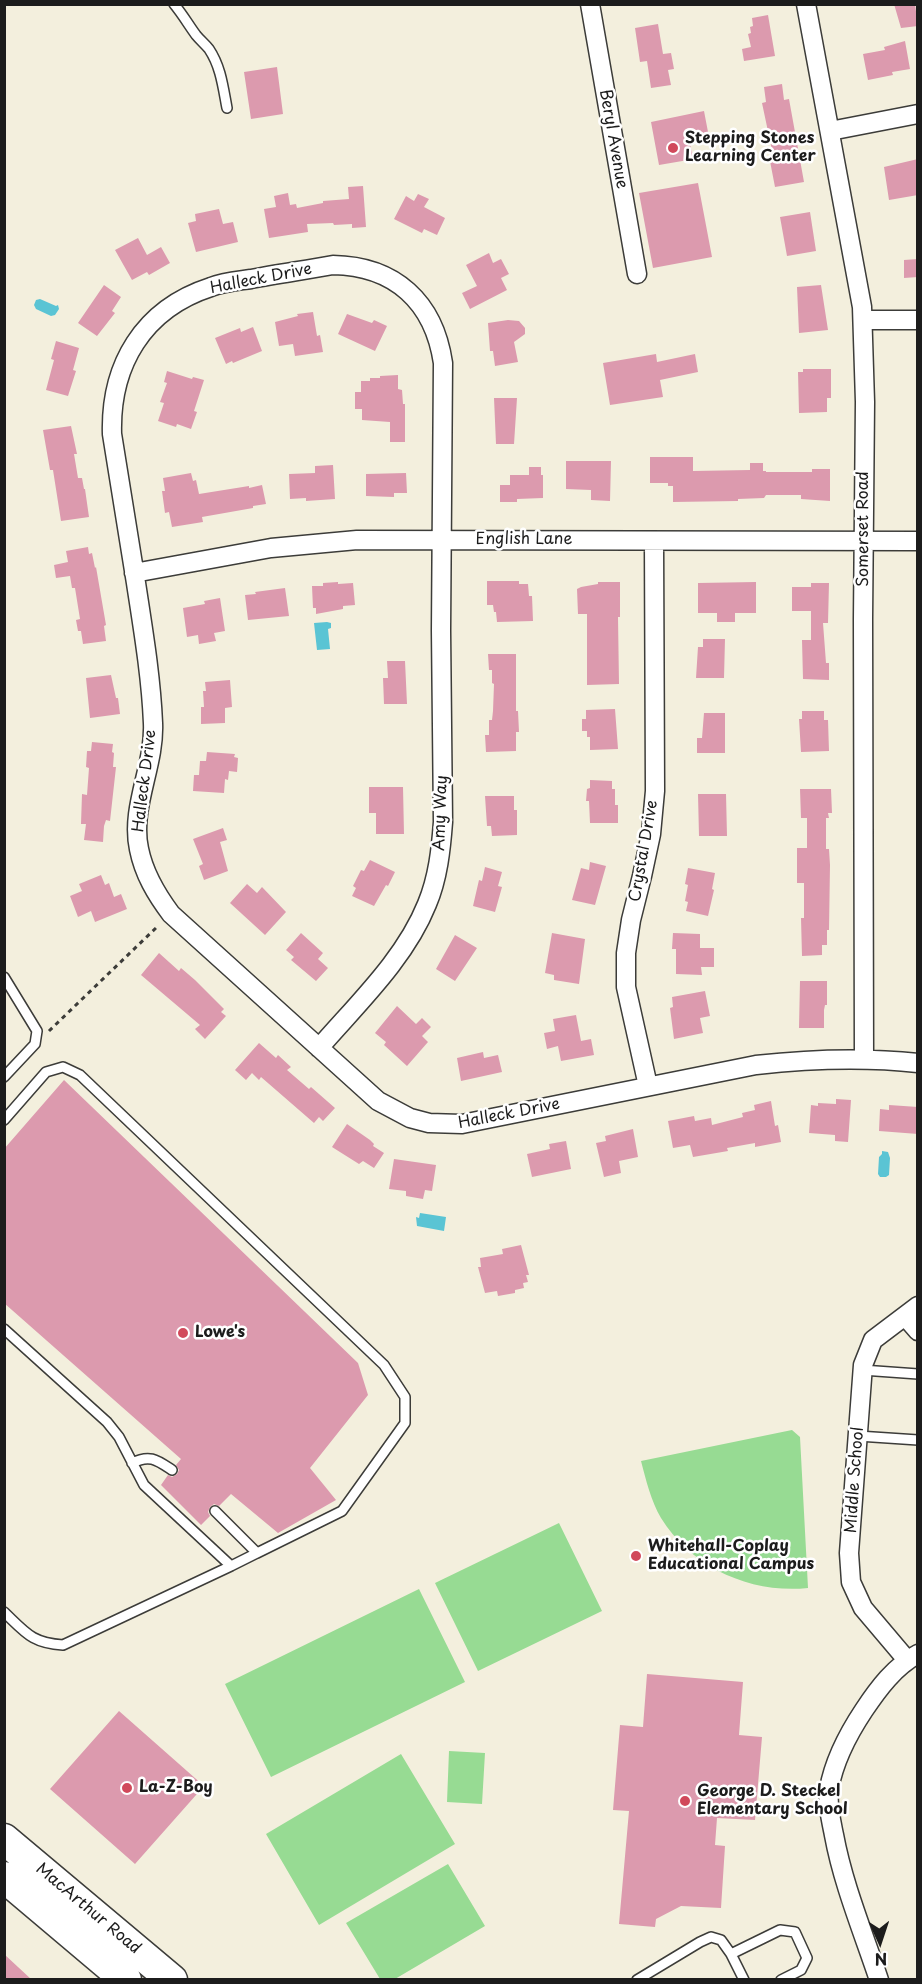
<!DOCTYPE html>
<style>
body{margin:0}
#map{position:relative;width:922px;height:1984px;overflow:hidden;background:#f3efdd;font-family:"Playpen Sans",sans-serif}
canvas{display:block}
.frame{position:absolute;inset:0;border:6px solid #1c1c1c;pointer-events:none}
.north{position:absolute;left:850px;top:1912px;width:60px;height:60px;-webkit-text-stroke:4px #fff;paint-order:stroke;rotate:177deg;font-size:16px;font-weight:700;line-height:24px;text-align:center;color:#1c1c1c}
.north::after{content:'';display:block;margin:auto;width:21px;height:27px;background:#1c1c1c;clip-path:polygon(50% 0,100% 100%,50% 72%,0 100%)}
</style>
<div id="map">
<canvas width="922" height="1984"></canvas>
<div class="frame"></div>
<div class="north">N</div>
</div>
<script>
const ctx = document.querySelector('canvas').getContext('2d');
ctx.lineJoin = 'round';
function paint(path, color) { ctx.fillStyle = color; ctx.fill(path, 'evenodd'); }
function strokePath(path, color, width, dash) { ctx.strokeStyle = color; ctx.lineWidth = width; ctx.lineCap = dash ? 'butt' : 'round'; ctx.setLineDash(dash || []); ctx.stroke(path); }
function write(font, color, halo, rows, align = 'center') {
  ctx.font = font + ' "Playpen Sans",sans-serif'; ctx.lineWidth = 5; ctx.setLineDash([]); ctx.textBaseline = 'middle'; ctx.strokeStyle = halo; ctx.fillStyle = color; for (const [text, x, y, turn = 0] of rows) {
    ctx.save(); ctx.translate(x, y); ctx.rotate((+turn || 0) * Math.PI / 180); ctx.textAlign = isNaN(turn) ? turn : align; if (halo) ctx.strokeText(text, 0, 0); ctx.fillText(text, 0, 0); ctx.restore();
  }
}
paint(new Path2D(`
 M792 1430 800 1437 808 1588C751 1594 692 1568 661 1518 651 1501 646 1480 641 1461Z
 M559 1523 602 1611 478 1671 435 1583Z
 M419 1589 465 1682 271 1777 225 1684Z
 M449 1751 485 1753 482 1804 447 1802Z
 M401 1754 455 1844 319 1925 266 1834Z
 M448 1864 485 1926 395 1979H380L346 1923Z`), '#97db93');
paint(new Path2D(`
 M40 299 56 306 58 305 59 309 55 315 51 316 36 309 34 305 36 300Z
 M327 622 331 623V628L328 629 330 649 317 650 314 623Z
 M882 1151 888 1152 890 1158 889 1175 886 1177H880L878 1174 879 1157 882 1154Z
 M420 1213 446 1217 444 1231 417 1226 416 1217 419 1218Z`), '#5ac4d4');
paint(new Path2D(`
 M894 4H915L918 26 901 28Z
 M768 15 775 56 744 61 742 49 751 47 748 34 751 33 750 27 753 26 752 18Z
 M658 24 663 54 671 53 674 69 668 70 671 85 651 88 647 61 640 62 635 28Z
 M905 41 910 69 892 72 893 75 868 80 863 54 885 50 884 47Z
 M277 67 283 114 251 119 244 72Z
 M782 84 784 100 789 99 804 182 775 187 769 156 773 155 762 103 766 102 764 87Z
 M704 111 708 132 688 137 694 159 659 165 651 122Z
 M918 159V195L889 200 884 167Z
 M698 183 712 257 653 268 639 193Z
 M363 186 366 227 352 228V224L334 225 333 223 307 224 308 232 269 238 264 209 276 207 274 196 288 193 290 205 296 204 297 208 323 203V201L349 199 348 187Z
 M418 194 429 199 424 207 445 218 437 235 424 229 422 233 394 219 406 196 414 201Z
 M219 209 223 224 233 222 238 242 196 252 188 223 196 221 195 214Z
 M810 212 816 251 787 256 780 217Z
 M138 238 147 255 161 247 170 263 149 275 147 272 132 280 115 250Z
 M489 253 493 263 501 259 509 274 501 278 507 290 470 309 462 293 477 286 466 265Z
 M918 259V277L904 278V260Z
 M104 285 121 297 112 311 115 313 97 336 78 323Z
 M821 285 828 330 799 333 797 287Z
 M313 312 317 336 320 335 323 352 295 356 293 344 279 346 275 322 298 316 297 314Z
 M347 314 372 323 374 320 387 326 375 351 338 334Z
 M508 320 519 321 525 328V334L514 342 518 362 495 366 493 351H490L488 323Z
 M253 327 262 351 233 363 232 361 226 364 215 338 240 328 241 332Z
 M56 341 79 348 73 370 76 371 68 396 46 390 54 360 51 359Z
 M656 354 657 362 695 354 698 372 660 380 663 397 610 405 603 363Z
 M803 369H831V398H827V412L799 413 798 372H803Z
 M167 371 192 379 193 377 204 380 194 411 197 412 191 429 177 424 176 427 158 421 164 403 160 402 167 383 164 382Z
 M398 375V389L402 390 403 404H405V442H390V422L362 420V409H355V392H361V381H370V378H380V376Z
 M494 398H517L514 444H496Z
 M71 426 77 454H74L78 478H82L84 489H85L89 517 61 521 53 470H50L43 430Z
 M650 457H693V471L750 470V463H763V471H766V472H812V469H830V501L801 499V495H766L764 498 738 499V501L673 502V486H668V483H650Z
 M566 461H611L610 501 591 500V490L566 489Z
 M333 465 335 499 306 501V498L290 499 289 474 315 473V466Z
 M529 467H541V475H543V498L517 499V502H500V485H510V475H529Z
 M191 473 193 481 196 480 199 494 249 486V488L262 485 266 504 253 506V508L202 517 203 522 172 527 169 512 165 513 162 491H165L163 478Z
 M406 473 407 493H394V497L366 496V474Z
 M88 547 89 554 92 553 95 568 96 567 106 625 104 626 106 641 83 644 81 631H78L76 620 80 619 75 588H72L70 576 56 578 54 565 68 562 66 551Z
 M487 581H519V584H528L529 596H532L533 621 497 622 496 612H494L493 605H487Z
 M338 582V584L353 583 355 605 343 606V609L316 614V608H313L312 586H323V583Z
 M598 582H620V617H618L619 684 587 685V614H578L577 589 581 587 598 584Z
 M756 582V613H735V622H717V613H698V583Z
 M811 583H829L828 623H823L826 663H829V680L803 679 802 640H811V611H792V587H811Z
 M285 588 289 616 248 620 245 595 256 594 255 592Z
 M220 598 225 631 214 633 216 641 199 644 198 635 187 637 183 608 205 604 204 601Z
 M703 639H725L724 678H696L698 647H703Z
 M488 654H516V711H518L519 732H516V751L486 752 485 735H489V720H492L493 711 494 684 492 683V670H489Z
 M387 661H405L407 704H384L383 678H388Z
 M111 675 116 698H118L120 714 90 718 86 678Z
 M230 680 232 707 225 708V723L201 724V707H204L203 691H206L205 682Z
 M615 709 618 749 590 750V737H587V731H582V719H586V710Z
 M802 711H824V720H828L829 751 801 752 799 719H802Z
 M704 713H725V753H697V738H702Z
 M92 742 113 744 112 752 114 753 113 767H116L110 821 106 820 104 826 103 842 84 840 86 824H81L82 794 87 795 89 768 86 767 87 751H91Z
 M207 752 235 754 234 757 238 758 237 772 229 771 228 780 225 779 224 793 193 791 194 775H199L200 761H206Z
 M590 780 612 781V789H615V805H618V823H590L589 801H586L587 789 590 788Z
 M369 787H403L404 834H376V813H369Z
 M800 789H831L832 813H828L829 818H826V849H829L830 865 829 930H827V945H822V955L802 956 801 918H804V883H797V848H807V818H801Z
 M698 794H726L727 836H699Z
 M485 796H514V810H517V835L492 836 491 826H487Z
 M223 828 227 840 220 842 228 871 204 880 199 866 203 864 193 839Z
 M370 860 395 872 388 886 386 885 374 906 352 896 356 888 353 886 361 870 364 871Z
 M590 862 606 866 595 905 572 900 581 868 589 870Z
 M485 867 502 872 498 886 502 887 495 912 473 906 479 880 482 881Z
 M688 868 715 873 712 889 714 890 708 916 686 911 688 902 685 901 688 885 685 884Z
 M101 875 105 885 109 883 114 897 121 894 127 909 95 922 91 911 78 917 70 896 82 891 79 884Z
 M247 884 257 893 262 887 286 912 265 935 230 903Z
 M301 933 323 953 318 959 328 968 316 981 291 960 294 957 286 950Z
 M552 933 585 939 579 984 554 980V975L545 973Z
 M673 933 700 934V948H714V967H701L702 975 676 974V949H672Z
 M455 935 477 948 455 981 436 969Z
 M159 953 179 971 181 968 195 980 224 1009 221 1012 226 1016 205 1039 195 1029 200 1025 141 975Z
 M800 981H827V1005H825L824 1010V1028H799Z
 M705 991 710 1016 700 1018 703 1033 674 1039 670 1008 673 1007 672 997Z
 M397 1006 416 1024 422 1018 431 1027 422 1036 428 1042 407 1066 384 1045 386 1042 375 1033Z
 M576 1015 581 1041 591 1039 594 1055 561 1061 558 1046 547 1049 544 1033 555 1031 553 1019Z
 M259 1043 276 1058 278 1055 291 1067 287 1070 309 1089 311 1087 335 1108 323 1121 319 1117 314 1123 261 1077 259 1080 252 1073 246 1080 235 1070Z
 M483 1052 484 1058 498 1055 502 1072 461 1081 457 1058Z
 M64 1080 358 1363 368 1395 310 1468 336 1500 278 1533 231 1494 219 1506 214 1504 210 1507 208 1512 210 1516 201 1525 161 1485 168 1475 172 1477 177 1474 179 1470 176 1465 181 1459 4 1303V1149Z
 M836 1099 851 1100 848 1142 835 1141V1135L809 1133 811 1105 818 1106V1103L836 1104Z
 M771 1101 775 1126 778 1125 781 1142 755 1147V1143L727 1148 728 1151 693 1157 690 1145 673 1148 668 1121 694 1116 695 1121 711 1118 712 1125 743 1117 742 1113 755 1110 754 1105Z
 M889 1105 918 1107V1134L879 1131 880 1109 889 1110Z
 M347 1124 370 1140 374 1144 373 1146 384 1153 374 1168 363 1161 359 1164 332 1147Z
 M633 1129 638 1157 619 1161 621 1173 604 1177 596 1143 606 1141 605 1136Z
 M566 1141 571 1169 532 1177 527 1154 550 1149 549 1144Z
 M394 1159 436 1165 432 1191 425 1190 423 1199 406 1196V1191L389 1189Z
 M521 1245 529 1275H526L528 1282 523 1283 524 1288 515 1290V1293L498 1296 497 1291 485 1293 478 1267H481L480 1258 503 1254 502 1249Z
 M647 1674 743 1682 739 1735 762 1737 755 1820 717 1818 715 1845 725 1846 721 1908 681 1906 656 1919 655 1927 619 1924 629 1811 613 1810 620 1725 643 1727Z
 M119 1711 204 1786 135 1864 50 1789Z
 M4 1954 32 1980H4Z`), '#dc9aae');
const service = new Path2D(`
 M174 4C183 15 188 24 196 35 200 40 205 44 209 49 221 67 223 87 227 108
 M4 977 37 1031 35 1044 4 1077
 M4 1120 46 1072 63 1067 80 1075 384 1365 405 1397V1423L342 1511 257 1553
 M4 1329 107 1422 119 1437 144 1485 231 1566 63 1645C32 1643 26 1633 4 1612
 M862 1370 918 1374
 M858 1436 918 1440
 M132 1463C150 1454 157 1460 172 1470
 M215 1511 257 1553 231 1566
 M731 1954 780 1930 795 1932 807 1958 801 1970 781 1980
 M637 1980 700 1942 711 1937 721 1940 731 1954 744 1980`);
const minor = new Path2D(`
 M590 4 637 274
 M806 4 862 307 865 402 863 619 864 1059
 M830 131 918 114
 M863 320H918
 M134 573 271 548 357 540 918 541
 M319 1048C357 1004 405 959 427 904 438 878 441 849 443 822L441 630 443 363C434 302 395 266 333 265 305 270 278 274 251 279 238 281 224 282 211 287 143 309 110 365 112 434 120 483 128 533 136 583 143 629 151 676 153 723 155 766 130 807 139 849 144 874 156 894 171 914L378 1101 410 1118 429 1123 462 1124 756 1065C810 1059 863 1057 918 1063
 M648 1086 626 987V953L631 920 642 876 651 834 655 791 654 541
 M905 1316 918 1331
 M907 1660 863 1608 851 1582 849 1553 863 1365 873 1340 918 1306
 M879 1980C863 1932 843 1884 834 1835 831 1820 827 1804 829 1789 834 1761 848 1734 864 1710 878 1689 895 1666 918 1654`);
const trunk = new Path2D(`
 M4 1839 172 1980
 M4 1877 126 1980`);
strokePath(service, '#3c3c39', 12);
strokePath(minor, '#3c3c39', 21);
strokePath(trunk, '#3c3c39', 33);
strokePath(new Path2D(`
 M49 1031 159 925`), '#3c3c39', 3, [4.5, 4.5]);
strokePath(service, '#fff', 9);
strokePath(minor, '#fff', 18);
strokePath(trunk, '#fff', 30);
for (const [x, y, r, color] of [
 [673,148,6,"#d1495b"],
 [183,1333,6,"#d1495b"],
 [636,1556,6,"#d1495b"],
 [127,1788,6,"#d1495b"],
 [685,1801,6,"#d1495b"]
]) { const dot = new Path2D(); dot.arc(x, y, r, 0, 2 * Math.PI); ctx.fillStyle = color; ctx.fill(dot); strokePath(dot, '#fff', 2); }
write('16px', '#1c1c1c', '#fff', [
 ["Beryl Avenue",613,139,80],
 ["Halleck Drive",261,279,-11],
 ["Somerset Road",864,529,-90],
 ["English Lane",524,540],
 ["Halleck Drive",145,781,-83],
 ["Amy Way",441,813,-88],
 ["Crystal Drive",644,851,-80],
 ["Halleck Drive",509,1114,-11],
 ["Middle School",855,1480,-86],
 ["MacArthur Road",88,1909,40]
]);
write('bold 16px', '#1c1c1c', '#fff', [
 ["Stepping Stones",685,139],
 ["Learning Center",685,157],
 ["Lowe's",195,1333],
 ["Whitehall-Coplay",648,1547],
 ["Educational Campus",648,1565],
 ["La-Z-Boy",139,1788],
 ["George D. Steckel",697,1792],
 ["Elementary School",697,1810]
], 'left');
</script>
